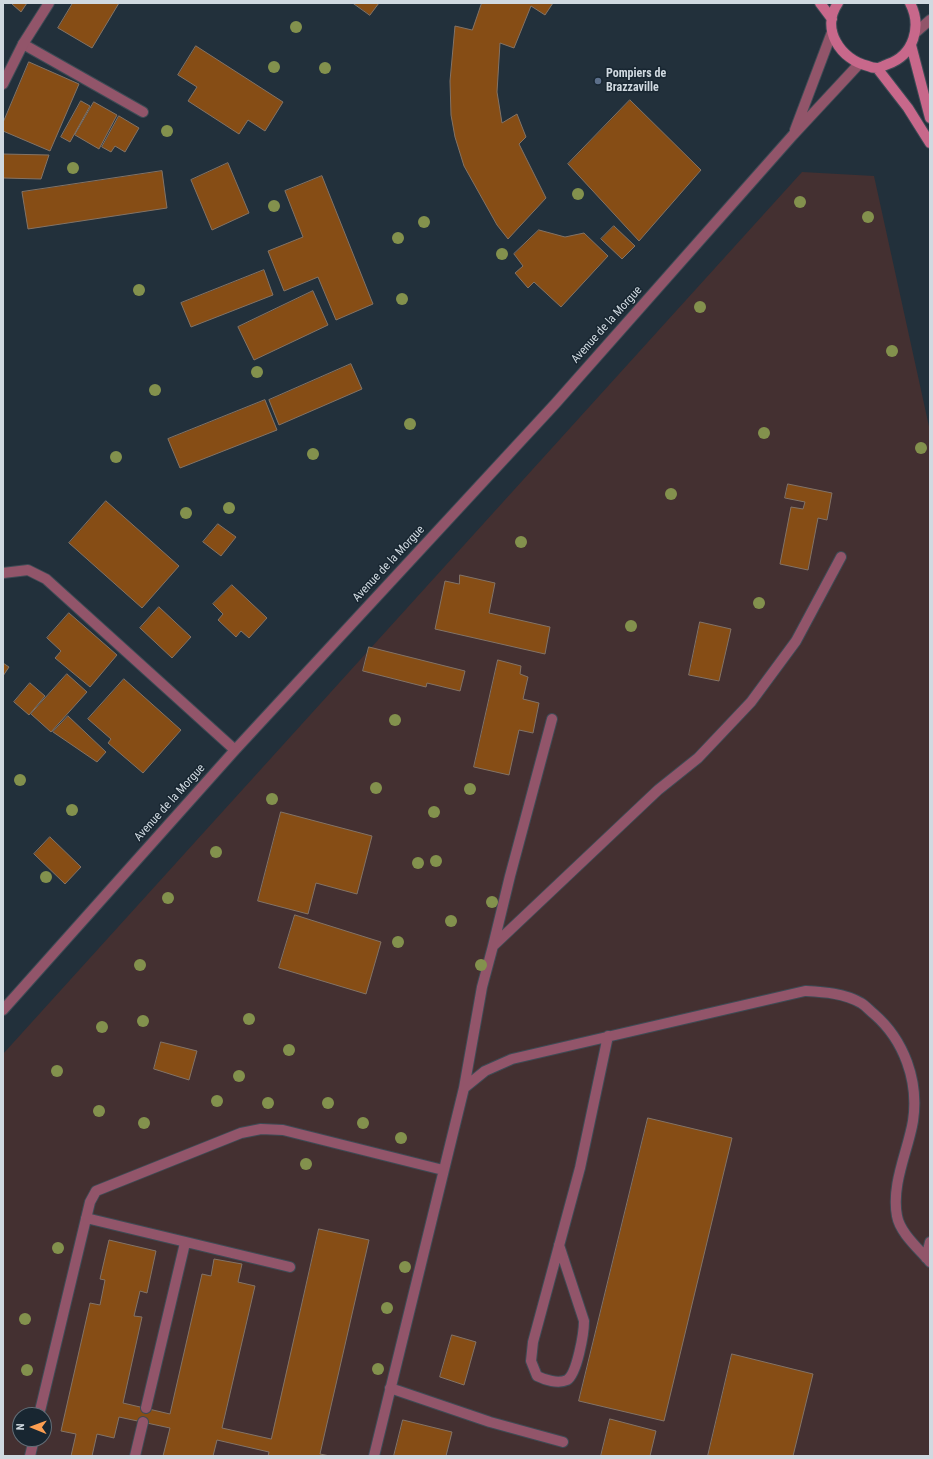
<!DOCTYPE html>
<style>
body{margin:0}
#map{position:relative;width:933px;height:1459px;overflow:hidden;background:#22303b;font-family:"Roboto Condensed",sans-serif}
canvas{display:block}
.frame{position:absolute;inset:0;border:4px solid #d0d9e0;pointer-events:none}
.north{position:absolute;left:12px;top:1407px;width:40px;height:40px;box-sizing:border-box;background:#182631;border:1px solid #626e77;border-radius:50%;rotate:271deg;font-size:11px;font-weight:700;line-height:16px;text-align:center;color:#d0d9e0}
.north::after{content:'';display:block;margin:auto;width:14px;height:18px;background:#fb9e51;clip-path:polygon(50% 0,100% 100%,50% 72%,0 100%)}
</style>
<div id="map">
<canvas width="933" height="1459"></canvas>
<div class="frame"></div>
<div class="north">N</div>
</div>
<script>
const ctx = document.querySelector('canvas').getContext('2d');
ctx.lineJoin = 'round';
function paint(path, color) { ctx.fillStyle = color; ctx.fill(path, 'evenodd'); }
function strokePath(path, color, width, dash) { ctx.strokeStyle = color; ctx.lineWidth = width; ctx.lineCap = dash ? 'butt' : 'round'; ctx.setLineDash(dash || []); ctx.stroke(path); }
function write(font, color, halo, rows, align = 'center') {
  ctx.font = font + ' "Roboto Condensed",sans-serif'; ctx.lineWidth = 3; ctx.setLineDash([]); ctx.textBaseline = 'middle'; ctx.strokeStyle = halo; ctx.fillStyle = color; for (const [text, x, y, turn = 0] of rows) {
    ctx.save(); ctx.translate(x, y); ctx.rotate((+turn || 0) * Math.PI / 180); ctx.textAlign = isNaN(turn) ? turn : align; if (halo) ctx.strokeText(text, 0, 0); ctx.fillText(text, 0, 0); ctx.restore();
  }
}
paint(new Path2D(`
 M802 172 874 176 930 431V1456H3V1054ZM20 1415H44V1439H20Z`), '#443031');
const building = new Path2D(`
 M12 3H27L21 12 12 4Z
 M73 3H119L92 48 58 28Z
 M353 3H379L370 15Z
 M482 3H553L545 15 531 6 514 48 500 43 497 92 502 123 517 114 526 137 519 144 546 198 508 239 497 225 464 166 455 137 451 115 450 81 455 26 472 30Z
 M196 46 283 102 265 131 248 120 239 134 188 101 197 87 178 75Z
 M29 62 79 84 50 151 3 131V123Z
 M630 100 701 170 639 241 568 164Z
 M81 101 90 106 70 142 61 137Z
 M94 102 117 115 99 149 75 135Z
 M119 116 139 128 125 152 115 146 111 152 102 147Z
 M3 154 49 155 41 179 3 178Z
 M228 163 249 213 212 230 191 180Z
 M162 171 167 208 28 229 22 192Z
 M322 176 373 304 336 320 318 277 284 291 268 251 303 237 285 191Z
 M614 226 635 246 622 259 601 239Z
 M539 230 565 237 584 233 608 256 561 307 534 282 528 288 515 273 523 266 514 254Z
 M264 270 273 295 191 327 181 303Z
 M313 291 328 325 254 360 238 327Z
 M351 364 362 389 279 425 269 400Z
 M265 400 277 430 180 468 168 439Z
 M788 484 832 493 827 520 818 518 808 570 780 564 791 507 803 509 805 502 785 498Z
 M106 501 179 566 142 608 69 543Z
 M218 524 236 537 221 556 203 542Z
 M460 575 495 583 489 613 550 627 545 654 435 629 445 581 459 584Z
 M232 585 267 618 249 638 241 631 236 637 218 620 223 614 213 604Z
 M159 607 191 637 172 658 140 628Z
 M69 613 117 655 90 687 55 658 61 651 47 638Z
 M700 622 731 629 719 681 689 675Z
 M369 647 465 671 460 691 427 683 426 687 363 671Z
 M498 660 521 666 520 674 528 677 523 699 539 703 533 733 519 730 509 775 474 767Z
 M3 663 9 667 3 676Z
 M67 674 87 692 51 732 31 714Z
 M124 679 181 730 143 773 108 743 111 739 88 719Z
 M30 683 45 696 29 715 14 702Z
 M68 716 106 752 97 762 53 732Z
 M281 812 372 836 357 894 316 883 308 914 258 901Z
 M50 837 81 867 65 884 34 854Z
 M295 915 381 942 366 994 279 968Z
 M161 1042 197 1051 189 1080 154 1069Z
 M648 1118 732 1138 664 1421 579 1401Z
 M319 1229 369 1240 320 1454 330 1456H268L269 1452 217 1440 213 1456H163L170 1428 119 1417 114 1438 97 1434 92 1456H71L76 1434 61 1431 90 1303 100 1305 105 1280 100 1279 109 1240 156 1251 147 1293 140 1291 134 1316 142 1317 123 1403 170 1414 202 1274 211 1276 214 1259 242 1264 238 1282 255 1286 222 1428 271 1439Z
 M452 1335 476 1342 464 1385 440 1377Z
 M732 1354 813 1374 793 1456H708Z
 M610 1419 656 1431 650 1456H601Z
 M403 1420 452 1432 446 1456H394Z`);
paint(building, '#864d15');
strokePath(building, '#837366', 1);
const service = new Path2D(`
 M23 44 143 112
 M493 946 510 876 552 719
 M464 1088 482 987 493 946 658 790 698 758 751 702 796 641 841 557
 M86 1218 290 1267
 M559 1245 584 1321C584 1333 577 1374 567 1380 558 1384 545 1380 537 1376L531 1361 533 1342 580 1168 608 1036
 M926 1258 930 1242
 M390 1388 490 1422 563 1442
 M146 1408 185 1243
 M39 1415 90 1202 96 1191 241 1133 261 1129 283 1130 443 1170
 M30 1456 34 1439
 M135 1456 143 1422
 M374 1456 464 1088 485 1071 512 1059 805 991C823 992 844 993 861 1003 865 1005 870 1011 874 1014 904 1040 919 1081 913 1121 908 1151 891 1184 897 1216 900 1233 919 1249 930 1262`);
const minor = new Path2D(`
 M915 33 930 20
 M3 84 23 44 49 3
 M795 130 832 32
 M3 573 28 570 46 579 235 750
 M3 1010 235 750 555 404 793 135 859 64`);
const secondary = new Path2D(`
 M820 3 832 19
 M838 3C820 29 841 60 868 66 870 67 874 68 877 68 880 68 885 65 888 64 914 55 922 26 910 3
 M911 45 930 118
 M877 68 908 108 930 143`);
strokePath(service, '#3e4b55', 12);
strokePath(minor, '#3e4b55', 12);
strokePath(secondary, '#3e4b55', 12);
strokePath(service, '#92556a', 10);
strokePath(minor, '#92556a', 10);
strokePath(secondary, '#c8688b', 10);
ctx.fillStyle = '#83914d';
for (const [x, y] of [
 [296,27],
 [274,67],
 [325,68],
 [167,131],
 [73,168],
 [578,194],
 [800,202],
 [274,206],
 [868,217],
 [424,222],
 [398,238],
 [502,254],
 [139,290],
 [402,299],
 [700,307],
 [892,351],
 [257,372],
 [155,390],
 [410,424],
 [764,433],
 [921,448],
 [313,454],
 [116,457],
 [671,494],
 [229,508],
 [186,513],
 [521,542],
 [759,603],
 [631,626],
 [395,720],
 [20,780],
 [376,788],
 [470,789],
 [272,799],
 [72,810],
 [434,812],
 [216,852],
 [436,861],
 [418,863],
 [46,877],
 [168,898],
 [492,902],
 [451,921],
 [398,942],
 [140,965],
 [481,965],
 [249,1019],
 [143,1021],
 [102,1027],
 [289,1050],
 [57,1071],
 [239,1076],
 [217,1101],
 [268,1103],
 [328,1103],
 [99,1111],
 [144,1123],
 [363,1123],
 [401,1138],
 [306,1164],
 [58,1248],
 [405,1267],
 [387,1308],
 [25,1319],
 [378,1369],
 [27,1370]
]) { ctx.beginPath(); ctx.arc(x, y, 6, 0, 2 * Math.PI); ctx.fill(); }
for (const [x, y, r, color] of [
 [598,81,4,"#5c6f8a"]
]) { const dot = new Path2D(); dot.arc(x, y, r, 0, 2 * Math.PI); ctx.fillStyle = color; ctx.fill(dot); strokePath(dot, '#182631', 1.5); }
write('bold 12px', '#d0d9e0', '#182631', [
 ["Pompiers de",606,74],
 ["Brazzaville",606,88]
], 'left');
write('12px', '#d0d9e0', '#182631', [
 ["Avenue de la Morgue",607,325,-48],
 ["Avenue de la Morgue",389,564,-47],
 ["Avenue de la Morgue",170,803,-48]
]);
</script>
